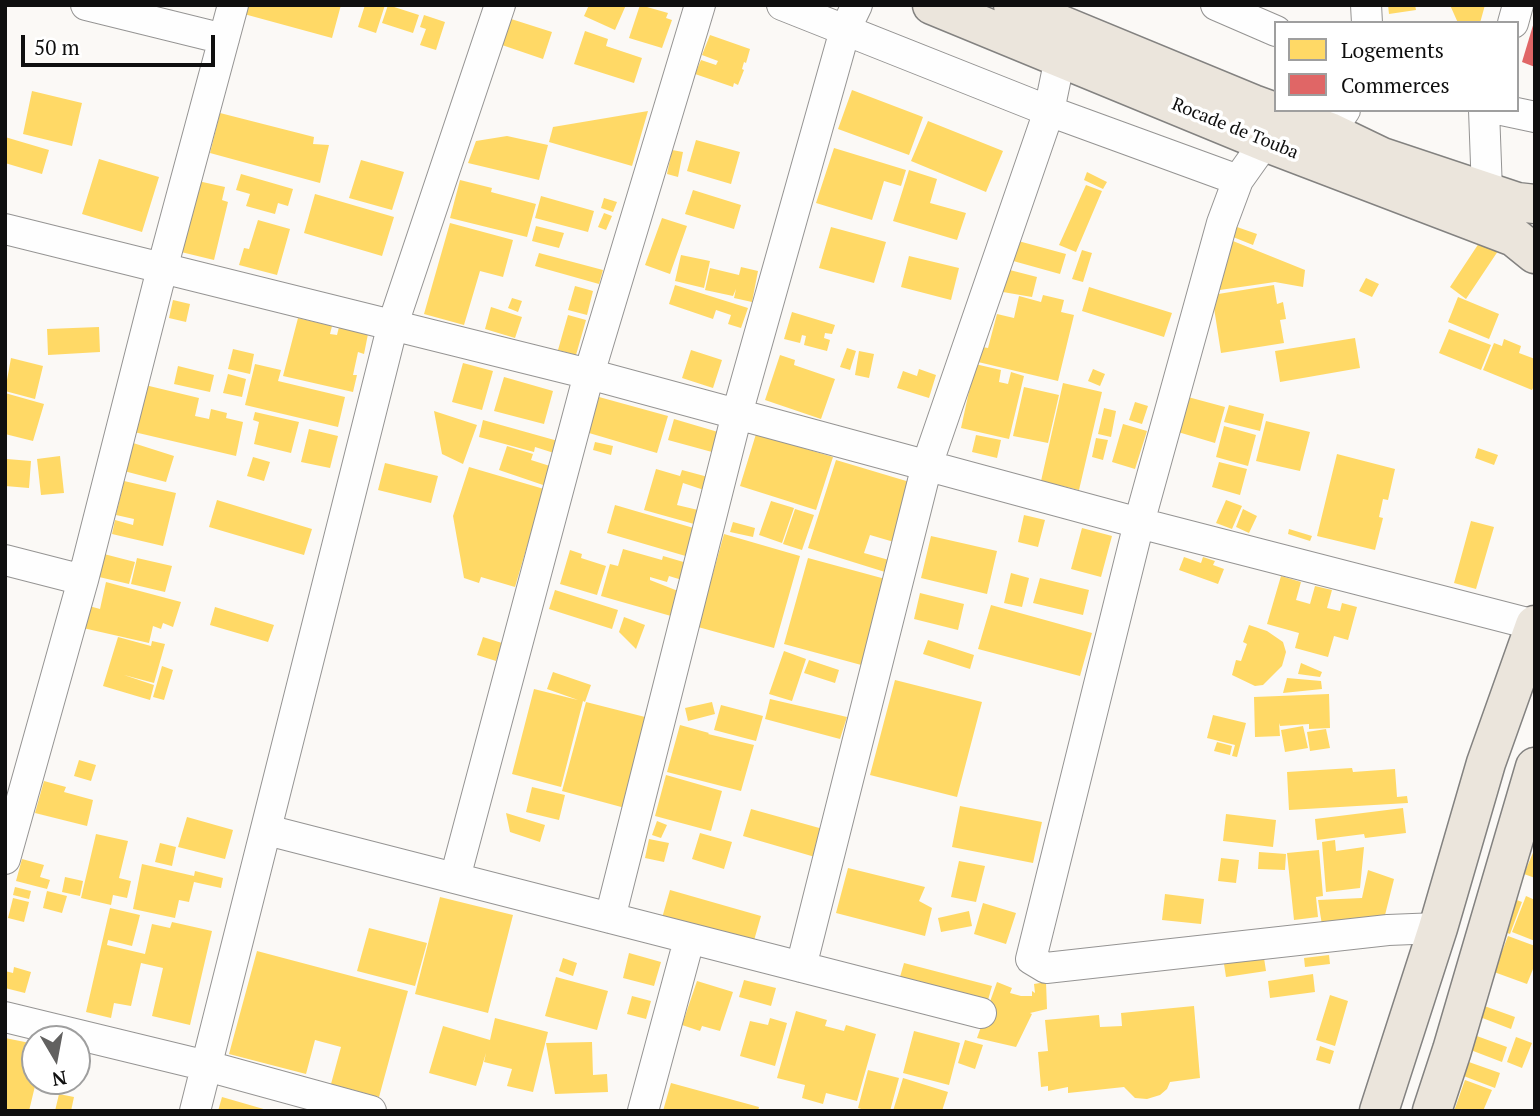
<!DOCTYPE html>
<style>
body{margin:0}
#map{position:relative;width:1540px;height:1116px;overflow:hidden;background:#fbf9f6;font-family:"PT Serif",serif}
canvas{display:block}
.frame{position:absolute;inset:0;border:7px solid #0f0f0f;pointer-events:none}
.legend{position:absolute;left:1274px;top:21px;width:245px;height:91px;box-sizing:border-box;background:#fff;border:2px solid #9f9f9f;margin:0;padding:9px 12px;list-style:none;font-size:21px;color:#0f0f0f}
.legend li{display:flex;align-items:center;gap:14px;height:35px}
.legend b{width:35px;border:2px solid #9f9f9f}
.north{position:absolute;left:21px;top:1025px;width:70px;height:70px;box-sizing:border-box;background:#fff;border:2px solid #9f9f9f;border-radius:50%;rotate:170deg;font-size:19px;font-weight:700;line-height:28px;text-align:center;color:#0f0f0f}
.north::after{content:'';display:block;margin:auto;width:24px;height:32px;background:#626160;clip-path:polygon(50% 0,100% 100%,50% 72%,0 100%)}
.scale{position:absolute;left:21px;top:35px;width:194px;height:32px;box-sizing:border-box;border:4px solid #0f0f0f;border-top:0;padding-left:9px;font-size:21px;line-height:24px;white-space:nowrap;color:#0f0f0f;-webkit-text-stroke:5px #fff;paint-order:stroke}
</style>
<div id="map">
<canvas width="1540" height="1116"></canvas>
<div class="frame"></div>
<ul class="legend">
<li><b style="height:19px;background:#ffd966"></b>Logements</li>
<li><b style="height:19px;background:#e06666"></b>Commerces</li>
</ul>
<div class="north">N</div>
<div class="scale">50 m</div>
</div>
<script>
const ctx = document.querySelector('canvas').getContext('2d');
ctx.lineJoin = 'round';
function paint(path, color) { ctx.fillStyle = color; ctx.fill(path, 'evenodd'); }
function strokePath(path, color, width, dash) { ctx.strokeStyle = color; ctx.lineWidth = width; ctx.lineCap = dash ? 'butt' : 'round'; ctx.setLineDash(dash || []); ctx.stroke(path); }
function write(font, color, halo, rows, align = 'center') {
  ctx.font = font + ' "PT Serif",serif'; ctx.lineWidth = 7; ctx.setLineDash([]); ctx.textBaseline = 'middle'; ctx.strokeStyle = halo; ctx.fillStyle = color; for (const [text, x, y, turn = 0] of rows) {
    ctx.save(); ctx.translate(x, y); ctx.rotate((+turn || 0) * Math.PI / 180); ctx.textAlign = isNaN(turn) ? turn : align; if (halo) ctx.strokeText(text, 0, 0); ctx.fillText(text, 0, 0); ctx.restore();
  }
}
paint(new Path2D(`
 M247 5H341L332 38 244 14Z
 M365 5H385L376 33 358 27Z
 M388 5 419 15 413 33 382 23Z
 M589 5H626L615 30 584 16Z
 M640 5 668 13 666 18 672 20 662 48 629 38Z
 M1388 5H1415L1416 10 1389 14Z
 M1450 5H1485L1480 23H1458Z
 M424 15 445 22 436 50 420 45 426 29 420 27Z
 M508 18 552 32 543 59 499 44Z
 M585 31 608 39 606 46 642 58 634 83 574 64Z
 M710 35 750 49 746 63 744 62 742 69 744 70 738 85 734 83 733 87 695 74 701 60 716 65 718 61 702 55Z
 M852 90 923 117 909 155 838 129Z
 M32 91 82 103 72 146 23 134Z
 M648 111 632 166 549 142 553 127Z
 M220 113 314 137 313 144 329 145 320 183 210 153Z
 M928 121 1003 151 986 192 911 161Z
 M507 136 548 145 539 180 468 163 476 141Z
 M5 137 49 150 42 174 5 163Z
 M696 140 740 152 731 184 687 171Z
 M834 148 906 170 901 186 884 181 872 220 816 203Z
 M672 150 683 152 678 177 667 174Z
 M99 159 159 177 142 232 82 214Z
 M361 160 404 172 392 210 349 198Z
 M909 170 937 179 930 203 966 213 957 240 893 221Z
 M1087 172 1107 182 1103 189 1084 180Z
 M241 174 293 189 288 206 278 203 275 214 246 206 250 194 236 190Z
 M460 180 492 188 491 192 536 204 527 237 450 218Z
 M198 181 225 187 222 200 228 202 214 260 181 252Z
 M1086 185 1102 191 1076 252 1059 245Z
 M693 190 741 205 734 229 685 214Z
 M315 194 394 217 382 256 304 233Z
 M541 196 594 211 588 232 535 218Z
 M604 198 617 202 613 212 601 208Z
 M604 213 612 216 606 230 598 227Z
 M662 218 687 226 670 274 645 265Z
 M258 220 290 229 277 275 239 265 244 248 249 249Z
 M450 223 513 240 503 277 480 271 464 325 424 314Z
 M536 226 564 233 559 248 532 241Z
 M831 227 886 242 874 283 819 268Z
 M1237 227 1257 234 1253 245 1233 237Z
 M1485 234 1502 245 1466 299 1450 287Z
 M1011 239 1066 254 1060 274 1006 259Z
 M1228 239 1305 270 1303 287 1275 282 1213 291Z
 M1082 250 1092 253 1083 282 1072 279Z
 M539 253 603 270 599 284 535 266Z
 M681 255 710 261 704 288 675 281Z
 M909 256 959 268 951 300 901 287Z
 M741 267 758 271 752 302 734 298 736 289 733 296 705 290 710 268 739 275Z
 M1002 268 1037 277 1032 297 997 291Z
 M1366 278 1379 284 1372 297 1359 291Z
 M675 285 748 308 741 328 728 324 731 315 716 310 713 319 669 304Z
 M1274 285 1277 304 1283 302 1286 319 1280 320 1284 343 1221 353 1212 295Z
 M575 286 593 291 587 315 568 310Z
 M1089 287 1172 313 1164 337 1082 311Z
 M1043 295 1064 300 1061 312 1074 315 1058 381 978 362 982 347 988 348 997 314 1014 318 1019 296 1041 302Z
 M1458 297 1499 314 1489 339 1448 322Z
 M512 298 522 301 518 312 508 308Z
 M173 300 190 304 186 322 169 318Z
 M491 307 522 317 515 338 485 329Z
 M792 312 835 325 832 334 825 333 824 338 830 340 827 351 804 345 806 336 802 335 800 343 784 339Z
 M568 315 586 320 576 355 558 350Z
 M298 318 332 326 330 334 337 335 339 327 368 334 364 354 358 352 353 375H357L353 392 283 376Z
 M99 327 100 352 48 355 47 329Z
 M1449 329 1491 345 1481 370 1439 353Z
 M1355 338 1360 368 1280 382 1275 351Z
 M1504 339 1521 346 1519 353 1535 359V384L1532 390 1483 370 1494 343 1502 346Z
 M847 348 856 351 850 370 840 367Z
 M233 349 254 354 250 374 228 369Z
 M691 350 722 360 713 388 682 378Z
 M859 351 874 354 869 378 855 375Z
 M780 355 795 360 794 365 835 379 821 419 765 400Z
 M11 358 43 366 35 399 5 391Z
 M463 363 493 371 482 410 452 402Z
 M255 364 281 370 278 381 345 397 338 427 245 405Z
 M975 364 1001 370 999 382 1008 384 1011 372 1024 376 1009 439 961 428Z
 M178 366 214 375 210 392 174 384Z
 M919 369 936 375 929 398 897 388 903 371 917 376Z
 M1093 369 1105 374 1100 386 1088 381Z
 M228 374 246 379 242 397 223 393Z
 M504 377 553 391 544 424 494 411Z
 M1063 383 1102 392 1079 490 1041 481Z
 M145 385 199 398 195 416 209 419 211 409 227 413 226 418 243 422 236 456 134 432Z
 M1024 387 1059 395 1048 443 1013 436Z
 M5 393 44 404 33 441 5 434Z
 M599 397 668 416 657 453 589 433Z
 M1188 397 1225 407 1215 443 1178 432Z
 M1135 402 1148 406 1142 424 1129 420Z
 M1229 405 1264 414 1260 431 1224 422Z
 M1104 408 1116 411 1111 437 1098 434Z
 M434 411 477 425 463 464 442 454Z
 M255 412 299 422 291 453 254 444 259 422 253 420Z
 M674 419 718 432 712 452 668 440Z
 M483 420 558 441 554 453 535 447 534 452 479 437Z
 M1266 421 1310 432 1300 471 1256 461Z
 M1123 424 1147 431 1135 469 1112 462Z
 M1224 426 1256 435 1248 466 1216 457Z
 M309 429 338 436 330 468 301 462Z
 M756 434 833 457 816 510 740 486Z
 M976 435 1001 440 997 458 972 452Z
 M1096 438 1108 440 1103 460 1092 457Z
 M130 442 174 456 166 482 124 471Z
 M595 442 613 446 611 455 593 450Z
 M507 446 533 454 531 460 553 467 546 486 499 470Z
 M1478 448 1498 455 1494 465 1475 458Z
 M1337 454 1395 469 1388 500 1383 499 1379 517 1383 518 1375 550 1317 536Z
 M60 456 64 493 41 495 37 459Z
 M253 457 270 462 264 481 247 476Z
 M7 459 31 461 29 488 5 486Z
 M836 460 913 483 894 542 870 535 864 553 889 560 885 572 808 548Z
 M1219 462 1247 469 1240 495 1212 487Z
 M385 463 438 476 431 503 378 490Z
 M469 467 544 489 515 587 481 577 479 583 464 578 453 516Z
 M656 469 680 476 682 470 708 477 704 490 683 483 677 505 698 510 694 524 644 510Z
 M124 481 176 493 163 546 112 534 115 520 133 525 134 519 116 515Z
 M217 500 312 529 304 555 209 527Z
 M1226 500 1242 506 1232 529 1216 523Z
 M771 501 794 508 782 543 759 535Z
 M615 505 697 529 689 557 607 533Z
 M795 509 814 515 802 550 783 544Z
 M1243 509 1257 516 1249 533 1236 527Z
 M1024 515 1045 520 1038 547 1018 542Z
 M1471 521 1494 527 1476 589 1454 583Z
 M733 522 755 528 753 537 730 532Z
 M1082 528 1112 536 1101 577 1071 569Z
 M1289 529 1312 536 1310 541 1288 534Z
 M724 534 800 556 774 648 698 627Z
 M931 536 997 551 987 594 921 578Z
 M623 549 662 560 663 556 687 563 682 580 669 576 667 582 650 577V580L678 591 671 616 601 596 610 564 618 566Z
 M570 550 582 554 581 558 606 566 597 595 560 584Z
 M104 554 135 562 129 584 99 577Z
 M1184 557 1201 563 1203 557 1215 561 1213 565 1224 569 1218 584 1179 570Z
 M137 558 172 566 165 592 131 584Z
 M808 558 889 580 865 666 784 644Z
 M1011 573 1029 578 1022 607 1004 603Z
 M1281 576 1301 582 1296 600 1310 604 1315 586 1332 590 1327 608 1340 611 1342 603 1357 607 1348 640 1334 636 1328 657 1295 648 1299 633 1267 624Z
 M1040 578 1089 590 1083 615 1033 603Z
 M106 582 181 602 173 627 163 623 161 629 153 626 149 643 83 628 89 606 100 609Z
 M555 590 618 610 612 629 549 609Z
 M920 593 964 604 958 630 914 619Z
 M991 605 1092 633 1080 676 978 649Z
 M215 607 274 625 268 642 210 625Z
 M624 617 645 625 636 649 619 632Z
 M1249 625 1267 631 1283 642 1286 652 1282 666 1263 685 1255 686 1232 675 1236 660 1241 661 1247 644 1243 642Z
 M118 637 151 646 152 641 165 644 154 683 124 675 154 685 150 700 103 686Z
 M483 637 502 643 496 661 477 655Z
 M928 640 974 655 970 669 923 654Z
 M784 651 806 659 792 701 769 694Z
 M809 660 839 670 835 683 804 673Z
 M1301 663 1322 672 1320 677 1298 674Z
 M162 666 173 670 164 700 153 697Z
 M553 672 591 685 585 702 583 701 561 787 512 774 534 689 578 700 547 689Z
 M1287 678 1321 681 1322 689 1283 693Z
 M895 680 982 702 957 797 870 775Z
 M1329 694 1330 728 1309 729V724L1280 726 1279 723 1280 736 1255 737 1254 697Z
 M770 699 847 717 840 739 765 719Z
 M586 702 649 718 625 808 562 791Z
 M712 702 715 714 688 721 685 708Z
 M721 705 763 716 756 741 714 730Z
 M1213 715 1246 723 1237 757 1232 756 1235 745 1207 738Z
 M680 725 709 733 708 734 754 745 741 791 667 772Z
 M1303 726 1308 748 1285 752 1281 730Z
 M1326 729 1330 748 1310 751 1307 732Z
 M1217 742 1232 746 1230 755 1214 751Z
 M79 760 96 765 91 781 74 776Z
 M1352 768 1353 772 1395 769 1397 797 1407 796 1408 803 1289 810 1287 772Z
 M666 775 722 791 711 831 655 816Z
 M44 781 66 787 64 792 93 800 87 826 35 813Z
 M532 787 565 795 559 820 526 812Z
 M960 806 1042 822 1033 863 952 847Z
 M1403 808 1406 833 1365 838 1364 834 1317 840 1315 819Z
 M751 809 823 829 815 857 743 836Z
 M506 813 545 825 540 842 510 832Z
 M1226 814 1276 820 1273 847 1223 841Z
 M187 817 233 830 225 859 178 847Z
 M657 821 667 825 661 838 652 835Z
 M700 833 732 842 724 869 692 859Z
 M96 834 128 841 119 878 131 881 127 898 113 895 111 905 81 898Z
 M649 839 669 843 664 862 645 858Z
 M1335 840 1336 851 1364 847 1360 888 1326 892 1322 842Z
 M160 843 176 847 172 866 155 862Z
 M1535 848V878L1524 874Z
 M1319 850 1323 896 1316 897 1318 917 1294 920 1287 853Z
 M1259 852 1286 854 1285 870 1258 869Z
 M1221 858 1239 860 1236 883 1218 881Z
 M22 859 44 865 40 877 50 880 47 889 16 881Z
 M959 861 985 866 976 902 951 897Z
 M142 864 194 876 195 871 223 878 221 888 194 882 189 902 179 900 175 918 133 909Z
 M848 868 925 887 919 901 932 908 925 936 836 913Z
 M1368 870 1394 879 1385 915 1322 925 1318 900 1362 898Z
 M65 877 83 881 80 896 62 892Z
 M15 887 31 891 29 899 13 895Z
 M670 890 761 916 753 944 662 918Z
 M47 891 67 896 62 913 43 908Z
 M1165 894 1204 899 1201 924 1162 920Z
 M1526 896 1535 900V941L1512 932Z
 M440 897 513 915 488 1013 415 994Z
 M13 898 29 902 24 922 8 918Z
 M1514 899 1522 902 1510 934 1495 928Z
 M983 903 1016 913 1006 944 974 934Z
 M110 908 140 915 132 946 108 940 107 945 145 954 152 924 170 928 172 922 212 931 190 1025 152 1016 163 968 141 963 131 1006 114 1003 111 1018 86 1012Z
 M969 911 972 926 941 932 938 918Z
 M369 928 427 943 415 986 357 971Z
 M1508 936 1535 946V964L1527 984 1494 972Z
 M257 951 408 991 379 1097 331 1084 341 1047 315 1040 306 1074 229 1054Z
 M629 953 661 962 654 986 623 978Z
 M1329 955 1330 964 1305 967 1304 958Z
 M563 958 577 963 573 976 559 971Z
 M1264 958 1266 971 1226 977 1224 964Z
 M904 963 992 986 988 1000 900 977Z
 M14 967 31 972 25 993 5 988V971L13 973Z
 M1313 974 1315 992 1270 998 1268 981Z
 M556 977 608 991 597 1030 545 1016Z
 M744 980 776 988 771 1006 739 997Z
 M697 981 733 992 720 1031 702 1026 700 1031 682 1025Z
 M997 982 1012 988 1010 993 1021 996H1032V991L1035 993 1034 984 1046 982 1047 1009 1030 1013 1032 1014 1016 1047 977 1038Z
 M1330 995 1348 1001 1335 1046 1316 1040Z
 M632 996 651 1001 646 1019 627 1014Z
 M1476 1003 1515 1017 1511 1029 1472 1014Z
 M1194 1006 1200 1078 1170 1082 1167 1089 1160 1095 1147 1099 1135 1098 1124 1087 1068 1093V1087L1048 1091V1086L1041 1087 1038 1052 1048 1051 1045 1020 1099 1015 1100 1027 1122 1026 1121 1013Z
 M796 1011 827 1020 825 1026 844 1031 846 1025 876 1034 857 1101 826 1093 823 1104 802 1098 805 1085 777 1078Z
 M495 1018 548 1032 533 1092 507 1086 512 1069 484 1062 486 1053 476 1086 429 1073 443 1026 490 1040Z
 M770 1018 787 1023 775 1066 740 1056 750 1021 768 1025Z
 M914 1031 960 1043 949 1085 903 1073Z
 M1474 1035 1507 1047 1502 1062 1468 1049Z
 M1516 1037 1532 1043 1522 1068 1507 1062Z
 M5 1038 35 1044V1081H70L67 1093 35 1086 29 1111H5Z
 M965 1040 983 1045 975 1069 958 1063Z
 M592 1042 593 1075 607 1074 608 1092 555 1094 546 1043Z
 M1320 1046 1334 1051 1330 1064 1316 1060Z
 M1466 1061 1500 1073 1495 1088 1461 1075Z
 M868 1070 899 1078 890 1111H868L858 1108Z
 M903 1078 948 1092 942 1111H893Z
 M1465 1080 1492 1090 1483 1111H1454Z
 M671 1083 759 1107 758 1111H663Z
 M59 1094 74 1097 71 1111H55Z
 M222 1097 267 1110V1111H218Z`), '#ffd966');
paint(new Path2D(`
 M1534 22H1535V67L1522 62Z`), '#e06666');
const minor = new Path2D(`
 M86 5 224 39
 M782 5 1049 111 1238 180
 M1216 5 1276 31
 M1366 5 1367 23
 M1513 23 1518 5
 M1484 110 1487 191
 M1502 110 1535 117
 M1330 132 1345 110
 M1265 142 1238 180 1222 223 1139 523 1031 959 1046 968 1388 930 1438 928
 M5 229 589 374 1139 523 1535 625
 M5 560 83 580
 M267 830 981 1013
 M5 859 83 580 162 269 233 5
 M455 878 589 374 700 5
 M610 918 737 414 845 30 857 5
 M801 967 927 465 1049 111 1060 58
 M5 1017 207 1066 371 1111
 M195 1111 393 324 500 5
 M643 1111 689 940`);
const primary = new Path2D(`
 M932 5 1265 142 1514 237 1535 254
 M1013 5 1253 104 1330 132 1382 157 1517 202 1535 204
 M1379 1111 1438 928 1486 763 1535 625
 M1432 1111 1452 1050 1535 767`);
strokePath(minor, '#959493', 32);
strokePath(primary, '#838280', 41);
strokePath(minor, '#fefefe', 30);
strokePath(primary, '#ebe5dc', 38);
write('18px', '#0f0f0f', '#fff', [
 ["Rocade de Touba",1235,129,22]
]);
</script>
